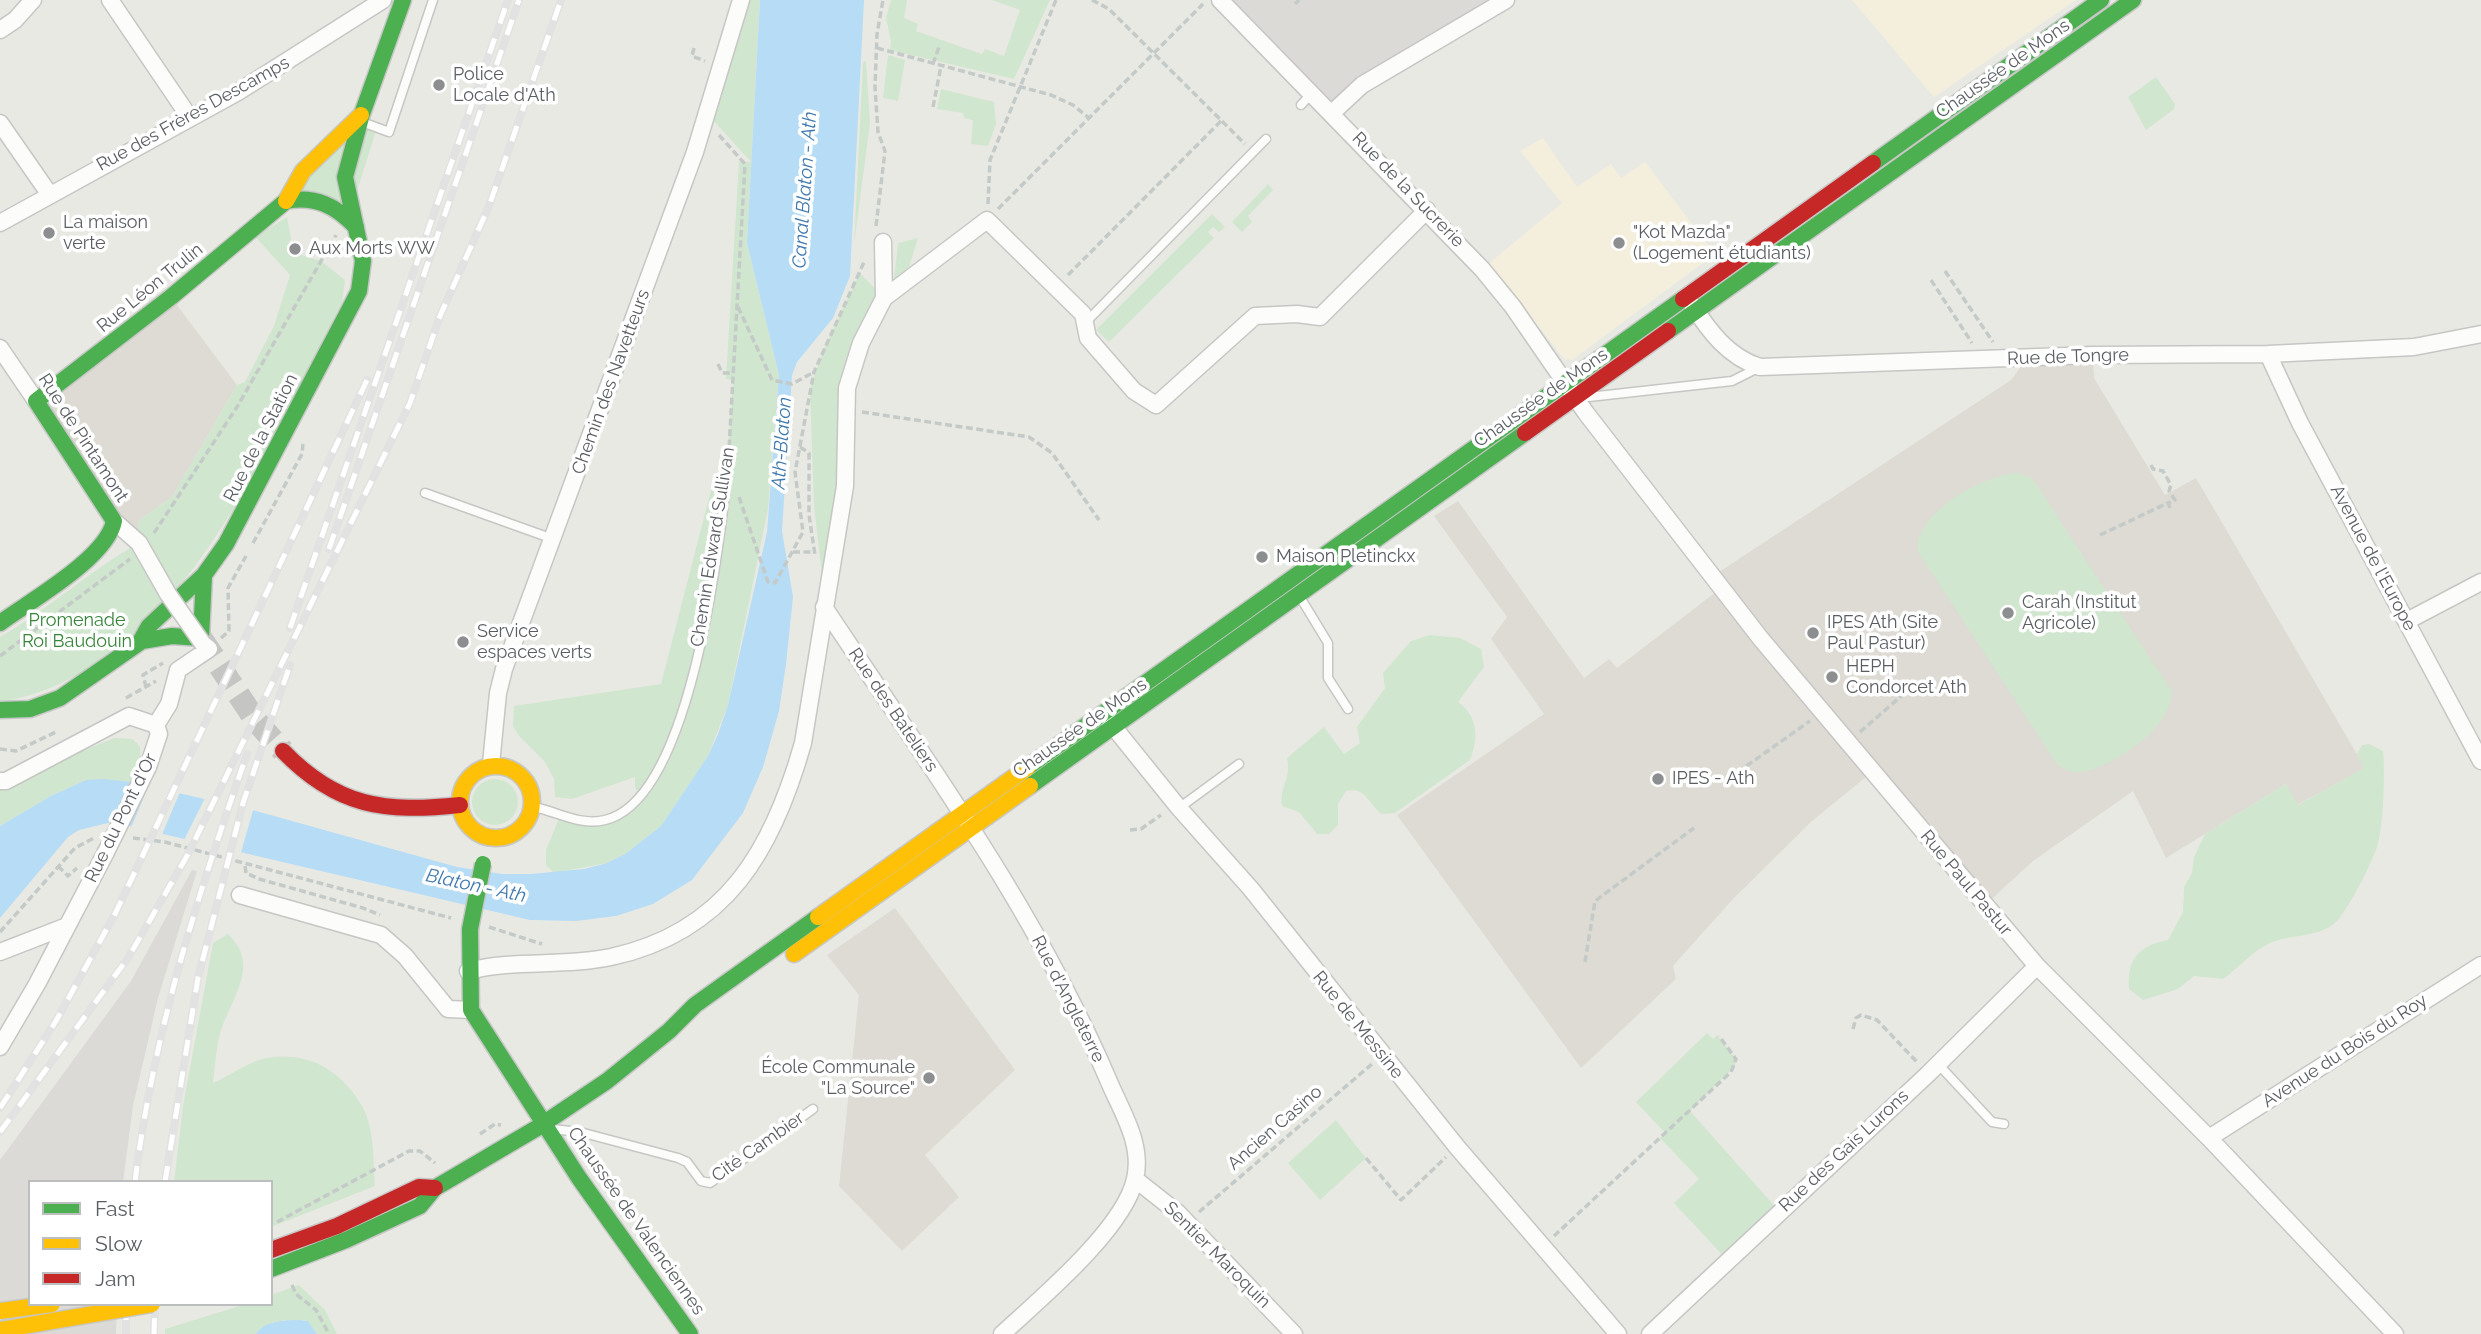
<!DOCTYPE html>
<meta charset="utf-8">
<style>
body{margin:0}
#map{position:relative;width:2481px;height:1334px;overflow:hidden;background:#e9e9e4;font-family:Raleway,sans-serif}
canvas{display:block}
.legend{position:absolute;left:28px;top:1180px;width:245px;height:126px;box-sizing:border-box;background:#fff;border:2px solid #bdbec0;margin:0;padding:9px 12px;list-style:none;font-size:21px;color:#5a5d62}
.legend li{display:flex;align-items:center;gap:14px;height:35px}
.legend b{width:35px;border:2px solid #bdbec0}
</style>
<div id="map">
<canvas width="2481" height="1334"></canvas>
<ul class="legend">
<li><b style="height:9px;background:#4caf50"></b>Fast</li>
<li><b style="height:9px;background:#ffc107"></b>Slow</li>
<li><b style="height:9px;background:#c62828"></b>Jam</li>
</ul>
</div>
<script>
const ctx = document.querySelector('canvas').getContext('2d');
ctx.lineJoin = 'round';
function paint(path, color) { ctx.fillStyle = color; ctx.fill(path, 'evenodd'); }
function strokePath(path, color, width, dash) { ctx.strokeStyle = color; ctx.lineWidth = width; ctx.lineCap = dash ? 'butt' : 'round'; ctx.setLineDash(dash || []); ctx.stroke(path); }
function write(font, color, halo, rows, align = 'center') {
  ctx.font = font + ' Raleway,sans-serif'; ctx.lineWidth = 7; ctx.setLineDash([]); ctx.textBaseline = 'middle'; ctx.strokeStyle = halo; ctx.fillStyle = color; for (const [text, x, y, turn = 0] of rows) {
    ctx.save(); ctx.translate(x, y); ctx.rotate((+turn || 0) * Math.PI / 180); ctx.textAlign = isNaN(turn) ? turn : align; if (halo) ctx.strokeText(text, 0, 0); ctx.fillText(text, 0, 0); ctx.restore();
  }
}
paint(new Path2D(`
 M1852 0H2076L1934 97Z
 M1543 138 1577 187 1611 164 1621 178 1645 162 1715 254 1572 360 1564 359 1517 299 1482 269 1562 203 1520 151Z`), '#f4eedc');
paint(new Path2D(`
 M1220 0H1506L1333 112Z
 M192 870 197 871 158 998 133 1106 123 1182H30V1304H117L116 1334H0V1160L131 981Z`), '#dcdad7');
paint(new Path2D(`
 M171 297 237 385 172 497 138 521 139 543 36 401Z
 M2093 355 2094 378 2165 495 2196 478 2365 768 2297 805 2286 784 2166 858 2133 791 2033 861 1985 905 1872 772 1812 821 1732 900 1673 966 1676 979 1581 1068 1397 815 1544 714 1491 639 1507 617 1434 516 1458 501 1584 678 1609 659 1617 668 1721 588 1713 576 2011 380 2028 357Z
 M895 908 1015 1070 925 1155 959 1197 902 1251 839 1186 859 995 827 955Z`), '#dddbd3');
paint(new Path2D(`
 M750 0H760L747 243 779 375 768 509 728 705 708 756 661 826 625 854 607 863 554 873 546 865V850L561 813C598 831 612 817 641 795L635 788V777L572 799 555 797 554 779 545 762 519 736 513 726 514 706 661 684 711 490 725 491 733 380 726 379 739 161 751 162 713 120Z
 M891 0H907L904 18 918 24 916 31 982 54 985 49 1004 56 1020 10 992 0H1050L1014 79 890 50 891 41 886 18Z
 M888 55 905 60 898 101 883 98Z
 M866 61 870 123 854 245 863 62Z
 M2156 77 2175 104 2174 109 2146 130 2128 97Z
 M941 89 994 102 996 124 988 146 971 144 973 120 964 118 963 113 937 109Z
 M362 114 377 128 356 194V227L293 186Z
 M1268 184 1273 190 1248 216 1252 222 1242 232 1232 222Z
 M1212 214 1225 227 1219 232 1213 227 1208 232 1214 238 1109 342 1096 330Z
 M287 217 291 239 287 246 288 251 321 261 345 280 342 302C267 445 180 673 0 702V637C49 609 90 570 139 543L138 521 172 497 237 385 245 382 274 326 290 275 250 231 266 230Z
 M918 238 909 267 894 279 898 243Z
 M860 273 884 298 847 388 845 486 823 584 814 506 810 389 824 348Z
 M2017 473 2032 478 2171 690C2177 724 2109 772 2077 772 2069 772 2063 768 2057 764L1918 552C1913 513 1984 475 2017 473Z
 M1430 635 1460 638 1481 649 1484 667 1458 702C1478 716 1479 738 1470 760L1395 813 1381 814C1368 803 1366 787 1346 791L1338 804V825L1329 834H1317L1299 812 1282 806C1279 788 1292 776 1287 758L1324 727 1344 754 1360 743 1357 727 1385 688 1383 673 1411 641Z
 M114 738 133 739 140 747 141 765 131 782 86 780 51 796 0 826V785Z
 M2369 744 2383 751C2385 773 2384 826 2377 847 2372 863 2347 912 2336 922 2319 938 2290 934 2270 943 2251 952 2240 967 2223 979L2194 976 2178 989 2143 1000 2129 989C2127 958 2139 946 2168 940L2183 912 2184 887 2192 873 2194 857 2205 834 2286 784 2298 805 2364 768 2357 754 2362 745Z
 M472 802a23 23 0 1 1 46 0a23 23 0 1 1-46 0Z
 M228 934C262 966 230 999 220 1034 216 1049 215 1067 213 1083 229 1076 245 1064 262 1059 305 1049 341 1069 362 1106 375 1129 373 1161 375 1186L271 1227V1182H174L183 1106 213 943Z
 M1707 1033 1713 1039 1717 1035 1736 1059 1735 1066 1690 1111 1779 1211 1727 1260 1674 1203 1699 1179 1660 1138 1665 1133 1636 1102Z
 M1336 1120 1366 1158 1320 1200 1288 1163Z
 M299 1285 325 1310 337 1334H317L308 1321C291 1319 266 1319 256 1334H165V1329L246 1304H271V1295Z`), '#d1e6cf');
paint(new Path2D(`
 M760 0H864L850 276 833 318 797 362 792 375 782 531 793 597 786 664 779 711 763 767 743 813 692 880 653 904 616 916 576 921 530 920 112 822 79 830 68 837 0 918V826L51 796 86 780 103 779 131 782 256 811 457 867 502 874H531L584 869 607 863 625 854 661 826 708 756 718 734 728 705 767 532 779 375 747 243Z
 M299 1320 308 1321 317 1334H256C264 1321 284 1320 299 1320Z`), '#b6dcf6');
paint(new Path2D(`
 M149 785 180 792 161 837 130 830Z
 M206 796 254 807 240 856 183 842Z`), '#e9e9e4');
strokePath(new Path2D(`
 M201 638 256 721 283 751`), '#c5c6c4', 23, [23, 11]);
const lane = new Path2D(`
 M1301 105 1312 93
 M362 122 389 132 433 0
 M1085 323 1266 139
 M1589 397 1732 381 1760 367
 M425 493 553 539
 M1300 597 1328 643V678L1348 709
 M534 807C558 812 580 826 605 820 693 799 720 537 729 460
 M1179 808 1239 764
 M1938 1064 1992 1122 2004 1124
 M552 1129 580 1132 678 1158 687 1162 701 1181 710 1183 813 1109`);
const street = new Path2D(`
 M110 0 190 118
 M1220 0 1482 269 1513 307 1586 413 1761 639 2037 966 2209 1138 2395 1334
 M0 30 15 20 33 0
 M1333 112 1362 85 1506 0
 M0 123 50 195
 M0 223 238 92 383 0
 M884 298 987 220 1083 314 1088 338 1134 391 1156 405 1255 316 1297 314 1320 317 1427 210
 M1691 303C1709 331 1728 357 1760 367L2093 355 2268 354 2414 347 2481 334
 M0 348 36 401
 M2268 354 2300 423 2481 761
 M114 521 139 543 168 594
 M824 607C927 762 1037 912 1110 1084 1123 1114 1143 1145 1135 1179 1124 1229 1040 1299 1002 1334
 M2407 621 2481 582
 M1108 720 1179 808 1251 889 1457 1147 1618 1334
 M156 725 169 704 178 670 209 649 203 644
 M491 764 498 693 504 669 695 152 741 0
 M148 767 159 734 156 725
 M0 781H6L129 716 156 725
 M240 895 381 935 405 956 448 1009 471 1010
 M0 952 67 926
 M468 971C515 959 564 967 611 957 727 932 773 849 803 743L845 486 847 388 861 343 884 298 883 242
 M0 1047 37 984 106 852
 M2209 1138 2481 965
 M1135 1179 1178 1213 1294 1334
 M1650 1334 1928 1074 2037 966`);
const fast = new Path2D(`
 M1873 163 2101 0
 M1668 331 2133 0
 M0 623C30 601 107 558 114 521L36 401 171 297 286 201C315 195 336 206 356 227
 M140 642 149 626 204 575 226 544 359 291 363 261 345 177 362 114 403 0
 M0 710 30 709 60 698 142 641 172 636 201 638 204 575
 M1028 767 1683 299
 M1030 786 1525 433
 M470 929 471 1010 579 1178 690 1334
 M271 1269 346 1240 420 1206 435 1188 537 1128 607 1081 669 1031 695 1005 818 917`);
const slow = new Path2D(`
 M286 201 303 171 361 115
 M460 802a36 36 0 1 1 72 0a36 36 0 1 1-72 0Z
 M818 917 1028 767
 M794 954 1030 786`);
const jam = new Path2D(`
 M1683 299 1873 163
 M1525 433 1668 331
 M283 751C337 807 385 813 460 805
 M271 1250 337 1226 419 1187 435 1188`);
strokePath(lane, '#c6c6c5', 11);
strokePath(street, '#c6c6c5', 19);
strokePath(fast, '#c6c7c6', 19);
strokePath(slow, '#c6c7c6', 19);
strokePath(jam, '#c6c7c6', 19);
strokePath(new Path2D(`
 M1092 0 1109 9 1245 144
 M1295 4 1299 0
 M694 48 692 56 705 61
 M877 48 1051 95 1073 105 1089 118
 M933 64 940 44
 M933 107 941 66
 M719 135 745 164 729 449
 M988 204 990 160 1056 0
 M998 209 1203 4
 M876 226 885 151 878 132 875 87 877 34 883 0
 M1945 271 1993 342
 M1068 275 1222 120
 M1931 280 1972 343
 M738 307 772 380 792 384 814 372
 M718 364 722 373H733
 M862 412 1029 437 1052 453 1099 520
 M800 447 809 453V515L815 555
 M2151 465 2153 469 2163 471 2171 485 2169 491 2175 500 2168 503
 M739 497 768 582 775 583 803 532 795 472 814 372 865 260
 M154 533 237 407 336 235
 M2100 535 2168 503 2171 510
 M253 543 302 454 303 444
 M793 552H814
 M221 638 229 631 228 588 246 556
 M0 656 130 559
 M146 687 143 675 163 663
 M126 698 156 681
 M1860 732 1914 685
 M0 749 16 751 56 732
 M1738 772 1810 721
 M1130 830 1141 829 1161 815
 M133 838 165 842 451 918
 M58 866 68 876 77 868
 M245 866 246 873 259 879 363 908 380 915
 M489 927 542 944
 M0 932 75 848 94 838
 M1585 962 1595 901 1694 828
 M1853 1029 1856 1018 1861 1015 1877 1020 1917 1062
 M480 1134 495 1124 501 1125
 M1366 1158 1401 1200 1446 1157
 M1199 1212 1372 1064
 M277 1222 409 1151H420L435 1163
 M1554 1236 1731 1072 1736 1059 1719 1036
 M292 1285 296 1294 316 1310 329 1334`), '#c4cac7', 3.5, [7, 3.5]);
strokePath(lane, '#fcfcfb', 8);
strokePath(street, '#fcfcfb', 16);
strokePath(fast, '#4caf50', 16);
strokePath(slow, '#ffc107', 16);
strokePath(jam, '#c62828', 16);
const rail = new Path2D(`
 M329 549 519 0
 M290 628 508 0
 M0 1108 56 1021 115 914 367 380
 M0 1132 128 958 187 856 410 403 440 316 489 206 561 0
 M135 1182C153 1034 198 894 247 754
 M165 1182 198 978 243 803 290 665
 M126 1304V1334
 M154 1334 155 1304`);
strokePath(rail, '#e1e2e1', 8);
strokePath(rail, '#fff', 5, [16]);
const streetBridge = new Path2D(`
 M168 594 203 644
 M106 852 148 767`);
const fastBridge = new Path2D(`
 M470 929 483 864`);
const slowBridge = new Path2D(`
 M0 1311 52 1304
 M0 1330 152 1304`);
strokePath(streetBridge, '#c6c6c5', 19, []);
strokePath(fastBridge, '#c6c7c6', 19, []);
strokePath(slowBridge, '#c6c7c6', 19, []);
strokePath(streetBridge, '#fcfcfb', 16);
strokePath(fastBridge, '#4caf50', 16);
strokePath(slowBridge, '#ffc107', 16);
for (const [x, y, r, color] of [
 [439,85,7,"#8c8e90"],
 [49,233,7,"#8c8e90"],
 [1619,243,7,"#8c8e90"],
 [295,249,7,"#8c8e90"],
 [1262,557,7,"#8c8e90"],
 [2008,613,7,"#8c8e90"],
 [1813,633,7,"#8c8e90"],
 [463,642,7,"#8c8e90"],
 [1832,677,7,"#8c8e90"],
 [1658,779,7,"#8c8e90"],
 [929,1078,7,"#8c8e90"]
]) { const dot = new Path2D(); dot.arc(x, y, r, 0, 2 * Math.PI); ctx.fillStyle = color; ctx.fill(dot); strokePath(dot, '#fff', 2.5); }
write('18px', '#5a5d62', '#fff', [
 ["Chaussée de Mons",2003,69,-35],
 ["Rue des Frères Descamps",193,114,-29],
 ["Rue de la Sucrerie",1408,190,46],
 ["Rue Léon Trulin",150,288,-39],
 ["Rue de Tongre",2068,357,-2],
 ["Chemin des Navetteurs",611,382,-70],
 ["Chaussée de Mons",1541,398,-35],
 ["Rue de Pintamont",83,438,57],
 ["Rue de la Station",261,438,-63],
 ["Chemin Edward Sullivan",713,547,-81],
 ["Avenue de l'Europe",2373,558,62],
 ["Rue des Bateliers",893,710,56],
 ["Chaussée de Mons",1080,728,-35],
 ["Rue du Pont d'Or",121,818,-64],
 ["Rue Paul Pastur",1966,883,50],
 ["Rue d'Angleterre",1068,999,63],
 ["Rue de Messine",1358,1025,51],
 ["Avenue du Bois du Roy",2345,1051,-33],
 ["Ancien Casino",1275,1128,-41],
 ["Cité Cambier",758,1147,-35],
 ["Rue des Gais Lurons",1844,1151,-43],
 ["Chaussée de Valenciennes",636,1221,55],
 ["Sentier Maroquin",1217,1255,45]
]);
write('18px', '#5a5d62', '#fff', [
 ["Police",453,75],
 ["Locale d'Ath",453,96],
 ["La maison",63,223],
 ["verte",63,244],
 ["\"Kot Mazda\"",1633,233],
 ["(Logement étudiants)",1633,254],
 ["Aux Morts WW",309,249],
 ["Maison Pletinckx",1276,557],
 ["Carah (Institut",2022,603],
 ["Agricole)",2022,624],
 ["IPES Ath (Site",1827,623],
 ["Paul Pastur)",1827,644],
 ["Service",477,632],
 ["espaces verts",477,653],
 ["HEPH",1846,667],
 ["Condorcet Ath",1846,688],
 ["IPES - Ath",1672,779],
 ["École Communale",915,1068,"right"],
 ["\"La Source\"",915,1089,"right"]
], 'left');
write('18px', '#368538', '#fff', [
 ["Promenade",77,621],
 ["Roi Baudouin",77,642]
]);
write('italic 19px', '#3e78af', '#fff', [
 ["Canal Blaton - Ath",805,190,-86],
 ["Ath-Blaton",782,443,-86],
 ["Blaton - Ath",476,886,12]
]);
</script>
